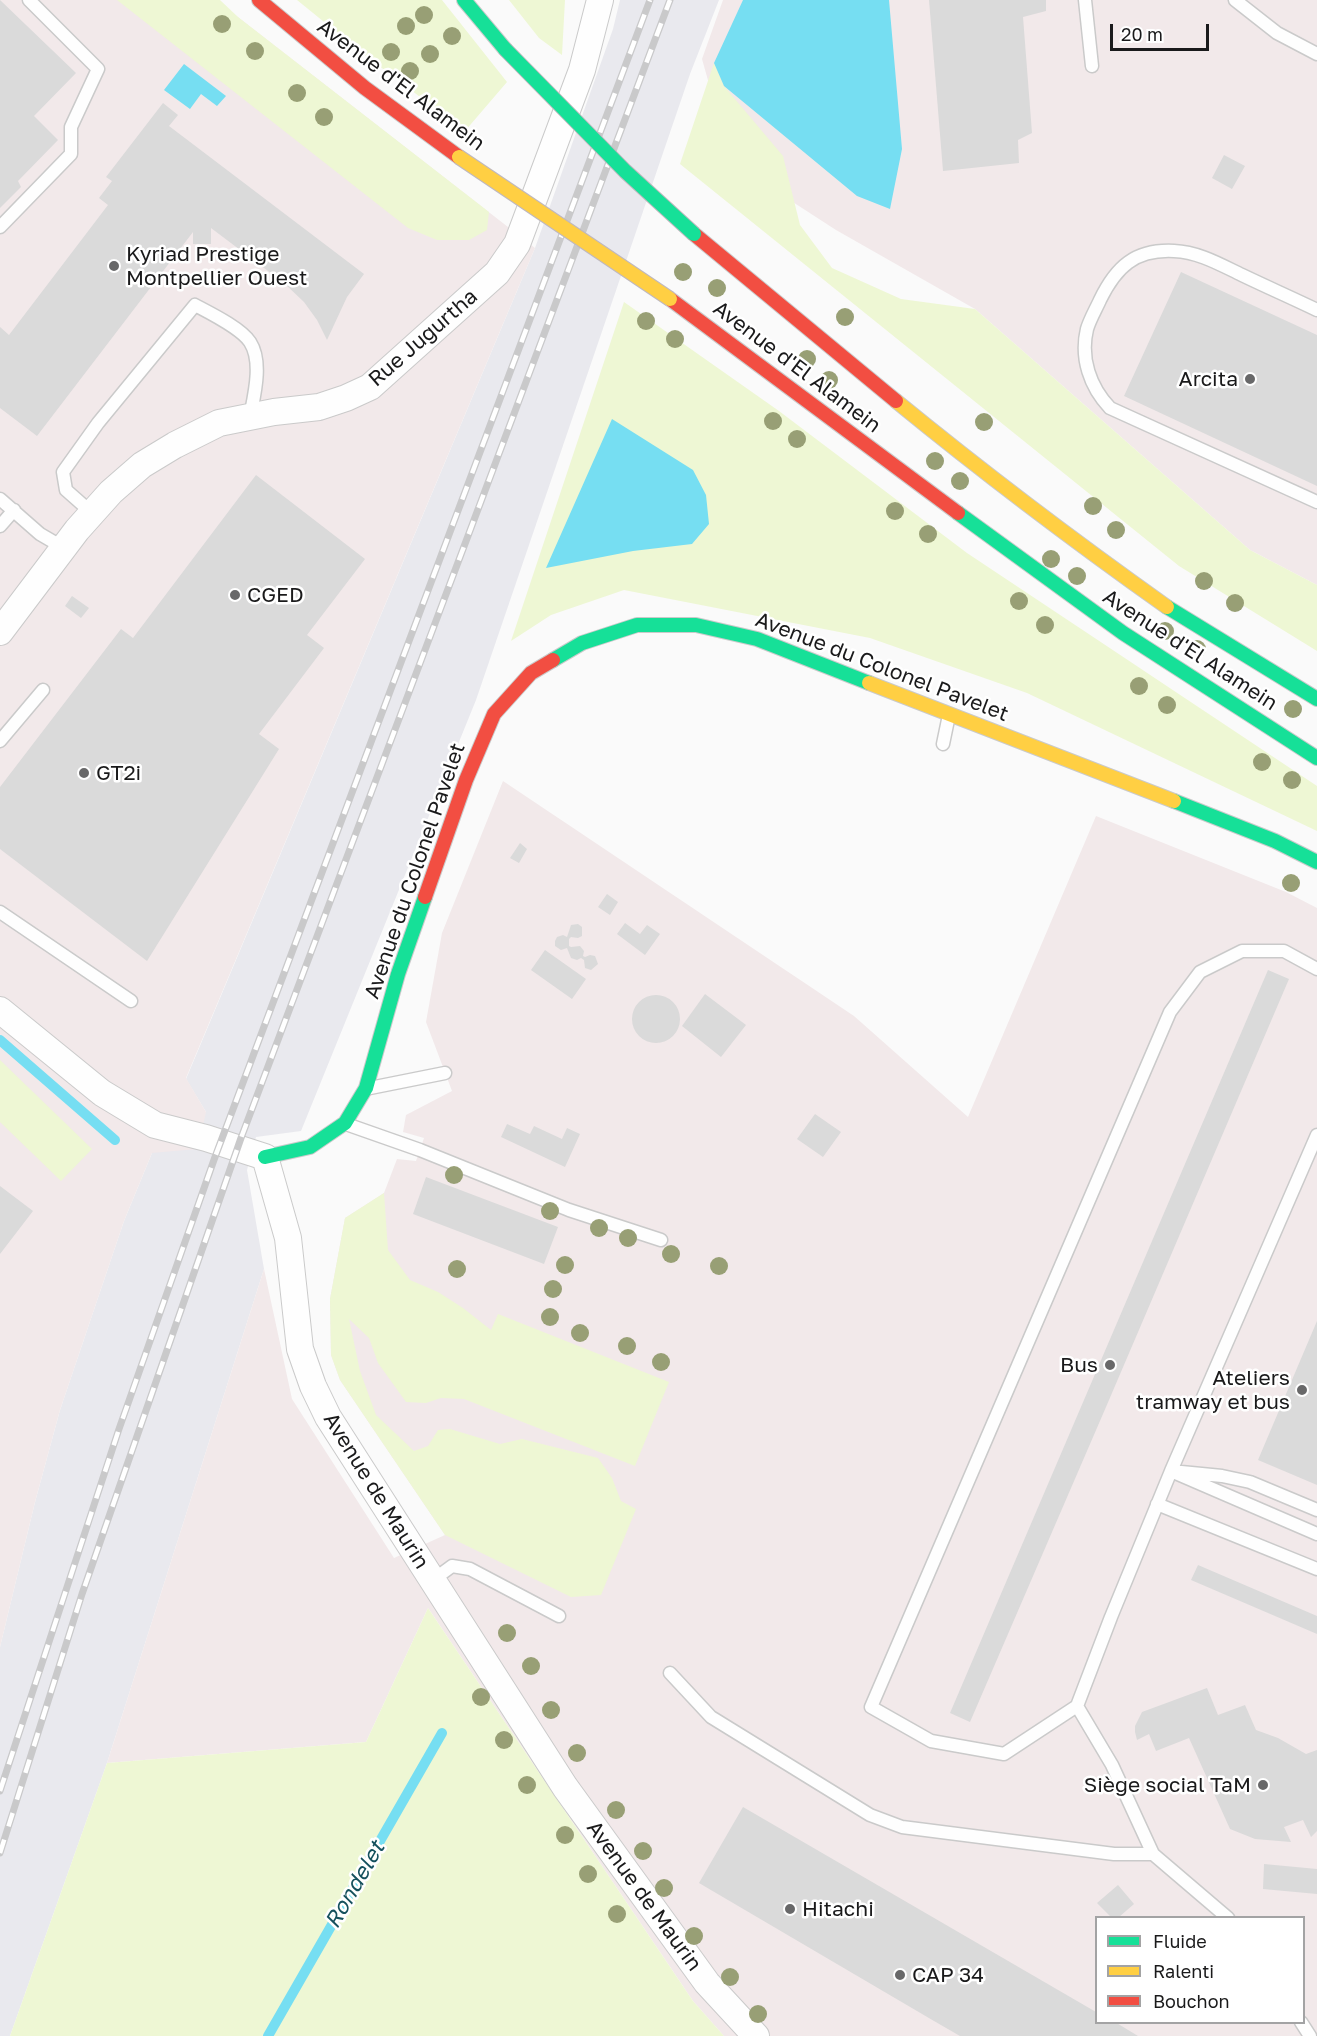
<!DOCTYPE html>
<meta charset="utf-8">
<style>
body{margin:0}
#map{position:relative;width:1317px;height:2036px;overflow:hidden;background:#fafafa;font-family:"Golos Text",sans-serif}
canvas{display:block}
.legend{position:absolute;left:1095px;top:1916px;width:210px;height:108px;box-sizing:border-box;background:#fff;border:2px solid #a3a3a4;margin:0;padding:8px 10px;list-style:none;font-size:18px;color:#1a1a1b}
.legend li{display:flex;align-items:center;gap:12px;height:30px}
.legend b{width:30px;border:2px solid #a3a3a4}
.scale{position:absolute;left:1110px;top:24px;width:99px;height:27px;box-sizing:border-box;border:3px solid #1a1a1b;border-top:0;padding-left:8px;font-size:18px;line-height:21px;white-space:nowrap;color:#1a1a1b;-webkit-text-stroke:4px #fff;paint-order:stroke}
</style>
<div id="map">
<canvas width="1317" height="2036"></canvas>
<ul class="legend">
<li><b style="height:8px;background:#16e098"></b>Fluide</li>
<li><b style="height:8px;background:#ffcf43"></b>Ralenti</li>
<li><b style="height:8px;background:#f24e42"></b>Bouchon</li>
</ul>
<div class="scale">20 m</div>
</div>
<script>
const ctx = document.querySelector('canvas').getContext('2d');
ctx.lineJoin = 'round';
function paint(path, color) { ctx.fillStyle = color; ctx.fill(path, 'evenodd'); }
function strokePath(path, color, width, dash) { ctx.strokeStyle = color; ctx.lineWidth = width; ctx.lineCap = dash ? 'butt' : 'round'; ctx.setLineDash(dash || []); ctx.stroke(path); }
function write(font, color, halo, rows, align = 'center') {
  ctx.font = font + ' "Golos Text",sans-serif'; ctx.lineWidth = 5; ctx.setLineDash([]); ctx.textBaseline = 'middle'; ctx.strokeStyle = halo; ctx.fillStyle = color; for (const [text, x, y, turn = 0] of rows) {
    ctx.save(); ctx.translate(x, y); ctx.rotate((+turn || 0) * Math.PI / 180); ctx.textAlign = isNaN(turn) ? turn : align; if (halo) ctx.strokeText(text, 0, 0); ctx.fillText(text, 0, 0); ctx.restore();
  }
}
paint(new Path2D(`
 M620 0H719L690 74 476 700 301 1131 256 1137 247 1170 264 1269 107 1763 10 2036H0V1647L35 1502 60 1410 124 1221 152 1153 206 1112 186 1079 535 248 613 29Z`), '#e9e9ee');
paint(new Path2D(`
 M0 0H216L535 248 186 1078 206 1112 198 1149 152 1153 124 1221 60 1410 35 1502 0 1647Z
 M723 0H1317V585L1250 550 975 309 836 230 731 162 702 59Z
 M503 781 854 1016 968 1117 1096 816 1286 892 1317 908V2036H724L693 2001 428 1608 366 1742 107 1763 264 1269 292 1399 394 1558 445 1535 340 1380 331 1355 330 1299 345 1218 384 1193 397 1159 416 1161 424 1138 403 1132 406 1115 452 1091 426 1022 442 933ZM1096 1918H1304V2022H1096Z`), '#f2e9ea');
paint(new Path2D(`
 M117 0H220L238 17 489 212 487 230 469 240H437L408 228Z
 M297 0H442L507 82 465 131 366 56Z
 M509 0H565L562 55 539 38Z
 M714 63 724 86 783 156 800 225 832 268 901 299 975 309 1250 550 1317 585V651L1179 566 680 164Z
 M624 302 779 411 967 553 1317 786V831L1027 693 870 638 624 590 551 615 511 641Z
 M0 1060 92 1149 61 1181 0 1122Z
 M384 1193 388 1250 410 1280 438 1292 463 1308 491 1330 498 1314 669 1382 635 1466 464 1399 441 1398 426 1403 406 1402 378 1363 369 1338 349 1319 360 1371 376 1415 414 1451 428 1446 438 1430 450 1429 500 1444 522 1439 598 1458 612 1478 621 1501 636 1509 601 1595 571 1597 445 1535 340 1380 331 1355 330 1299 345 1218Z
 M428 1608 693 2001 724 2036H10L107 1763 366 1742Z`), '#eef7d4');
paint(new Path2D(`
 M743 0H889L902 149 890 209 857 196 724 86 714 63Z
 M184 64 226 96 217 106 201 94 190 109 164 90Z
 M612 419 693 470 706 495 709 524 692 544 633 551 546 568Z`), '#76def2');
strokePath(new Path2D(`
 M0 1040 115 1140
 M268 2036 442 1733`), '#76def2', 10);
paint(new Path2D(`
 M0 0 76 73 34 116 58 140 18 181 21 187 0 208Z
 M929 0H1046V11L1023 17 1032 133 1018 140 1019 163 943 171Z
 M163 103 178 115 169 126 364 274 347 297 327 340 317 320 304 302 284 283 211 228V244H193V232L37 436 0 408V327L9 335 108 205 99 198 112 181 106 177Z
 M1224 155 1245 166 1232 189 1212 178Z
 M1181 272 1317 335V486L1124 396Z
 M256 475 365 559 307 635 324 648 259 734 279 749 147 961 0 849V787L121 629 133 638Z
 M72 596 89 608 81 618 65 606Z
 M520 843 527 849 519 863 510 858Z
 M607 894 618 902 610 915 598 907Z
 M625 923 640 934 647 925 660 934 645 955 617 934Z
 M578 924 582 927V936L578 938 571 937 569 939V946L571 947 580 946 584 951 583 956 585 957 590 955 595 956 598 964 591 970 585 968 584 960 581 958 577 960 571 958 567 948 561 950 555 946V941L557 937 563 935 567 937 571 925Z
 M545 950 586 979 572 999 531 970Z
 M1268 970 1289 979 1106 1407 970 1722 950 1713Z
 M705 994 746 1025 721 1057 682 1026Z
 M632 1019a24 24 0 1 1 48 0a24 24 0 1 1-48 0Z
 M815 1114 841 1132 823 1157 797 1139Z
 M507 1124 530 1134 534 1126 562 1139 567 1128 580 1134 565 1167 501 1137Z
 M426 1177 558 1227 544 1264 413 1214Z
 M0 1186 33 1211 0 1254Z
 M1317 1321V1485L1258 1460Z
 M1198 1565 1317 1616V1634L1191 1580Z
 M1207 1688 1218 1715 1245 1705 1256 1730 1278 1738 1306 1754 1317 1750V1831L1311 1837 1303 1820 1284 1827 1291 1842 1255 1839 1230 1829 1189 1738 1156 1751 1149 1734 1137 1740 1135 1732V1726L1142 1712Z
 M743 1807 1096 2012V2022H1115L1138 2036H960L934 2021 699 1883Z
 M1264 1864 1317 1869V1894L1263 1889Z
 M1118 1885 1134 1904 1119 1917H1111L1097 1903Z`), '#dadada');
const lane = new Path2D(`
 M1085 0 1092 66
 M1235 0 1277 33 1317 54
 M0 227 71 154V127L98 69 29 0
 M1317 310C1292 298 1267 287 1242 275 1221 265 1199 252 1174 251 1135 249 1116 267 1100 300 1096 309 1090 319 1087 329 1080 358 1090 387 1110 408L1317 502
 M0 499 40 534 64 548
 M92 513 66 490 63 472 98 423 195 305C210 313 241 328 250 342 263 362 254 396 250 417
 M0 526 14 510
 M0 741 43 690
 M943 744 949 715
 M0 912 131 1001
 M1317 969 1284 951H1242L1200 972 1170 1012 871 1707 931 1741 1004 1754 1077 1706 1111 1617 1171 1471 1317 1534
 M370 1088 445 1073
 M346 1124 420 1150 569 1210 661 1240
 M1317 1135 1171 1471 1222 1476 1250 1482 1317 1510
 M1157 1504 1317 1569
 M433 1580 452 1566 470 1569 559 1616
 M670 1673 711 1717 870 1815 902 1827 1114 1854H1153
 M1077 1706 1112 1765 1153 1854 1228 1918
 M1301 2022 1310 2036`);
const street = new Path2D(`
 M0 632 77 530 111 492 142 465 175 445 219 423 274 412 319 407 346 398 370 387 497 273 517 244 582 70 600 0
 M0 1010 102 1093 155 1125 206 1138 265 1157 288 1238 300 1349 313 1386 328 1417 565 1787 707 1983 756 2036`);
const fast = new Path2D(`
 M464 0 505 49
 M958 513 1123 633 1317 758
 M1167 607 1317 699
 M553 660 582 643 637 625H696L757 639 869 683
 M1174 801 1275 841 1317 862
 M265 1157 310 1147 345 1123 366 1088 398 974 425 897`);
const slow = new Path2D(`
 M896 401C984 473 1074 541 1167 607
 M869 683 1174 801`);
const jam = new Path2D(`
 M259 0 365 88 459 157
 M694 234 896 401
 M670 299 958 513
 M425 897 466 780 494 714 531 673 553 660`);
strokePath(lane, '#cacaca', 15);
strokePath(street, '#cacaca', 28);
strokePath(fast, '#cacaca', 16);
strokePath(slow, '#cacaca', 16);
strokePath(jam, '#cacaca', 16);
strokePath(lane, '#fefefe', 12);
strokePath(street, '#fefefe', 26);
strokePath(fast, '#16e098', 14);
strokePath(slow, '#ffcf43', 14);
strokePath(jam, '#f24e42', 14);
const rail = new Path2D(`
 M0 1791 119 1429 215 1157 650 0
 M0 1853 82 1594 241 1138 670 0`);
strokePath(rail, '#c9c9ca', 7);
strokePath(rail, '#fff', 4.5, [14]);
const fastBridge = new Path2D(`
 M505 49 625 171 694 234`);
const slowBridge = new Path2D(`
 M459 157 670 299`);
strokePath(fastBridge, '#bfb8be', 16, []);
strokePath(slowBridge, '#bfb8be', 16, []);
strokePath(fastBridge, '#16e098', 14);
strokePath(slowBridge, '#ffcf43', 14);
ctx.fillStyle = '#989f75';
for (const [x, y] of [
 [424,15],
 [222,24],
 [406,26],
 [452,36],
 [255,51],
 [391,52],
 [430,54],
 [410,71],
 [297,93],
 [324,117],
 [683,272],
 [717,288],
 [845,317],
 [646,321],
 [675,339],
 [807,359],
 [829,380],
 [773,421],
 [984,422],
 [797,439],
 [935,461],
 [960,481],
 [1093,506],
 [895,511],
 [1116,530],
 [928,534],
 [1051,559],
 [1077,576],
 [1204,581],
 [1019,601],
 [1235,603],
 [1045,625],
 [1165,631],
 [1197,649],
 [1139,686],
 [1167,705],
 [1293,709],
 [1262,762],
 [1292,780],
 [1291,883],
 [454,1175],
 [550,1211],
 [599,1228],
 [628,1238],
 [671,1254],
 [565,1265],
 [719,1266],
 [457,1269],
 [553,1289],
 [550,1317],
 [580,1333],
 [627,1346],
 [661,1362],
 [507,1633],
 [531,1666],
 [481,1697],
 [551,1710],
 [504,1740],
 [577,1753],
 [527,1785],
 [616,1810],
 [565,1835],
 [643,1851],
 [588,1874],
 [664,1888],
 [617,1914],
 [694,1936],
 [730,1977],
 [758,2014]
]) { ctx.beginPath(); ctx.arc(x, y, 9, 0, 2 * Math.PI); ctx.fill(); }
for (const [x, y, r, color] of [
 [114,266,6,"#686869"],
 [1250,379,6,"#686869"],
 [235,595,6,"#686869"],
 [84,773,6,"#686869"],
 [1110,1365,6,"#686869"],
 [1302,1390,6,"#686869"],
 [1263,1785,6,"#686869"],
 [790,1909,6,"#686869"],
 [900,1975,6,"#686869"]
]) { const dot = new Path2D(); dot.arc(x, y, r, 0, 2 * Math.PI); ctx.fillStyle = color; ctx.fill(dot); strokePath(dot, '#fff', 2); }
write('21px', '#1a1a1b', '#fff', [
 ["Avenue d'El Alamein",401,85,37],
 ["Rue Jugurtha",423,338,-41],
 ["Avenue d'El Alamein",797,367,37],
 ["Avenue d'El Alamein",1190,650,33],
 ["Avenue du Colonel Pavelet",882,667,21],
 ["Avenue du Colonel Pavelet",415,871,-71],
 ["Avenue de Maurin",376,1491,58],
 ["Avenue de Maurin",644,1896,54]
]);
write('21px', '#1a1a1b', '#fff', [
 ["Kyriad Prestige",126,254],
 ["Montpellier Ouest",126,278],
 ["Arcita",1238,379,"right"],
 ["CGED",247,595],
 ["GT2i",96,773],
 ["Bus",1098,1365,"right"],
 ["Ateliers",1290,1378,"right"],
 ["tramway et bus",1290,1402,"right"],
 ["Siège social TaM",1251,1785,"right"],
 ["Hitachi",802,1909],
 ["CAP 34",912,1975]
], 'left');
write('italic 22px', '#15515d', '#fff', [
 ["Rondelet",355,1885,-60]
]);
</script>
